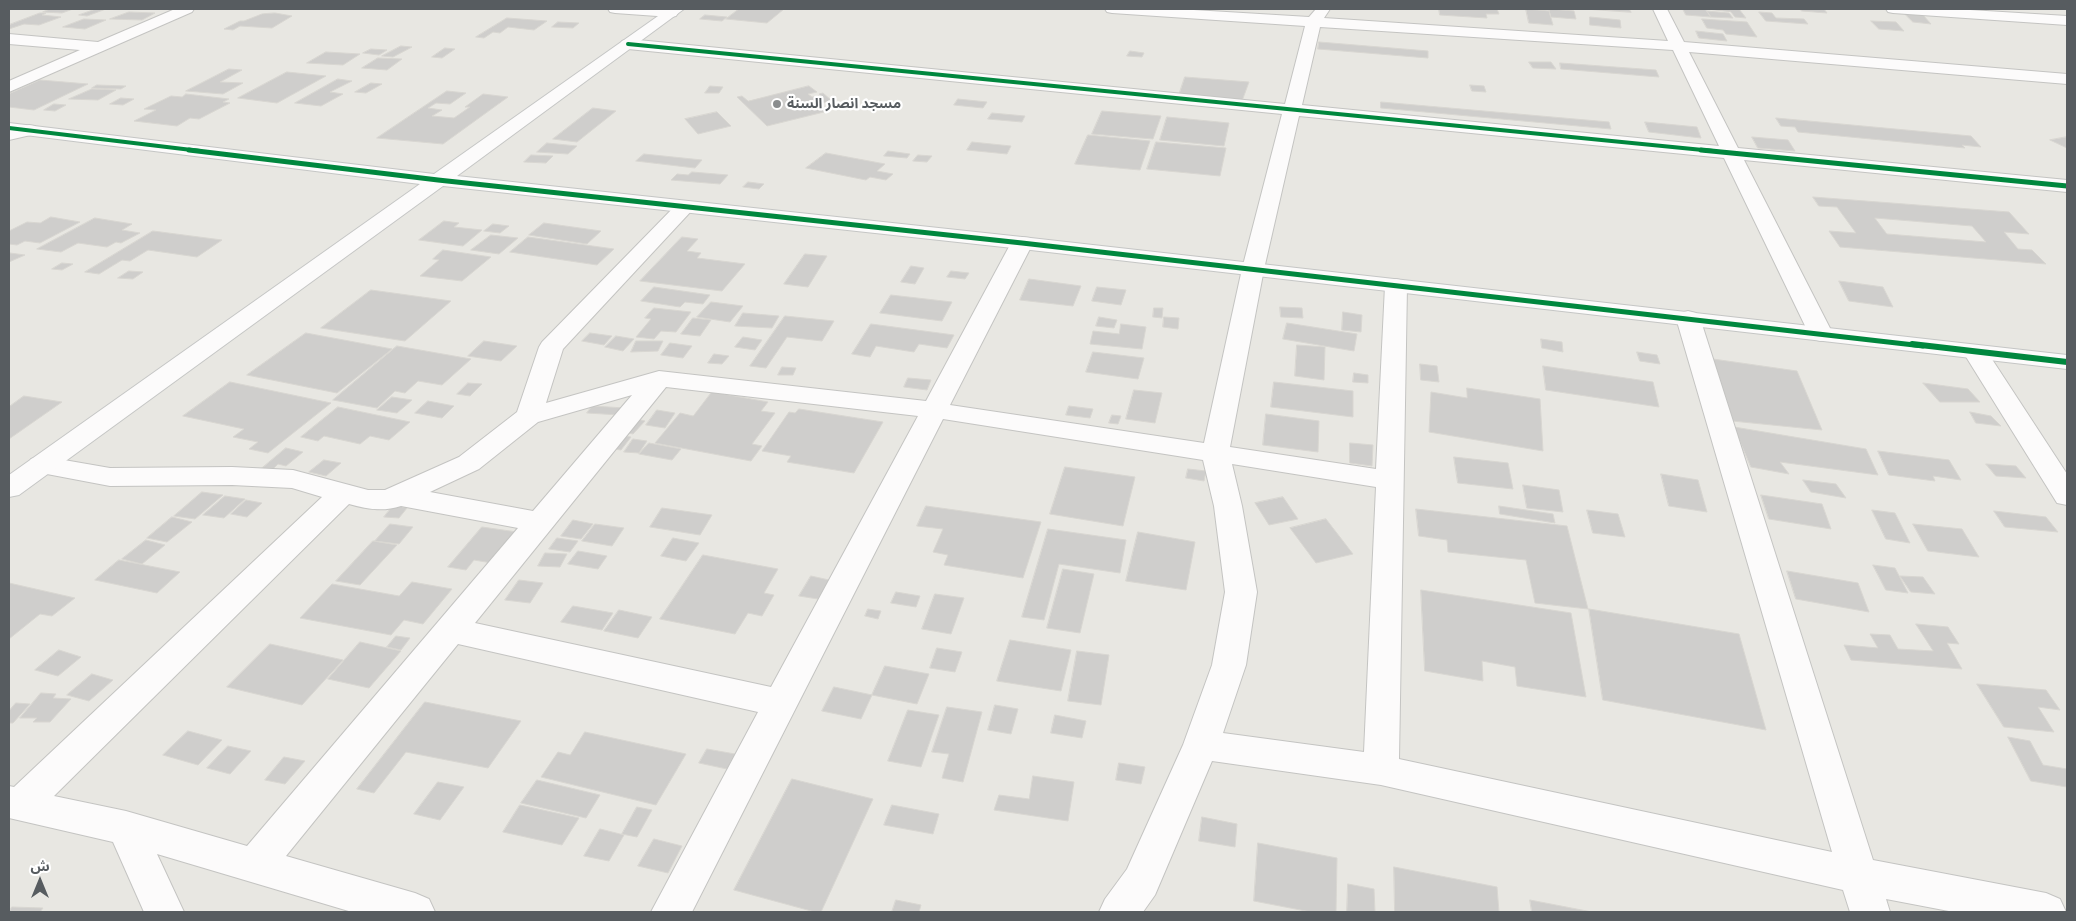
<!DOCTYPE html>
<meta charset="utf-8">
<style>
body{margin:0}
#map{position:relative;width:2076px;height:921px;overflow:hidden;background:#e8e7e2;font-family:Raleway,"Noto Sans Arabic",sans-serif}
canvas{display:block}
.frame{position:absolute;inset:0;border:10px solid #575c60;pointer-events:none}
.north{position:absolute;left:15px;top:856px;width:50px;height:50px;-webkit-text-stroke:4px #fff;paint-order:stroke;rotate:0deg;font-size:14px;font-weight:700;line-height:20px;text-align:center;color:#575c60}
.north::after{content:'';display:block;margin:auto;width:18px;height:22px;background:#575c60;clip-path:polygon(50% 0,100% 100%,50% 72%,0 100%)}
</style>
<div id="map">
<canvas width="2076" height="921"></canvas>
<div class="frame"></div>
<div class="north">ش</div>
</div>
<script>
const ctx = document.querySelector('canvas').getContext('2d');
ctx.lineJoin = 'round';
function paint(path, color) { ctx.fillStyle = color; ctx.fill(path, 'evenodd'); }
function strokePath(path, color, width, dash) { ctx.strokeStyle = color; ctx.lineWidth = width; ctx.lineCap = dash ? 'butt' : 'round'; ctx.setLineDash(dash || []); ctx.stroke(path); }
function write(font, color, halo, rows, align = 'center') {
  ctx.font = font + ' Raleway,"Noto Sans Arabic",sans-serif'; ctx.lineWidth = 4.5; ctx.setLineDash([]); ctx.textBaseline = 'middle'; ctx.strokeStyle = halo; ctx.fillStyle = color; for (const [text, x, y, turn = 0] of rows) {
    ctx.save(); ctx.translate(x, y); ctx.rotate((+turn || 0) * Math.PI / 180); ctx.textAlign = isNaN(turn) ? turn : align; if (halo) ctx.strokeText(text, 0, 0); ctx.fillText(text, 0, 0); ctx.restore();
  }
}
const building = new Path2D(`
 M50 9H73L62 13 43 12Z
 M96 9H106L87 16 79 15Z
 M739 9H784L767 23 726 19Z
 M1439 9H1497L1499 14H1486L1487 18 1440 15Z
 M1526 9 1549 11 1553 25 1529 23Z
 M1549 9 1574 11 1576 19 1551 17Z
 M1585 9H1629L1631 12Z
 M1683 9H1705L1711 17 1686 15Z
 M1707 9H1739L1746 18 1735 17 1731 12Z
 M1800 9H1824L1827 13 1802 11Z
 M1707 11 1729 13 1733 18 1711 17Z
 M129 12 155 13 142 20 110 19Z
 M1759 12 1772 13 1776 18 1804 19 1808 24 1766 21Z
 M40 13H46L42 15 61 17 39 25 24 24 9 29V25Z
 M275 13 292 16 272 28 240 26 233 30 224 29 240 21H244L262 14Z
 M1905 14 1923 15 1931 24 1913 22Z
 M705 15 727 17 722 21 700 19Z
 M1590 17 1620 20 1621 28 1590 25Z
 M507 18 547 21 534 30 508 27 500 33 493 32 484 38 476 37Z
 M84 19 106 20 85 29 63 27Z
 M1702 19 1747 22 1757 37 1726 34 1723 30 1707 28Z
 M1871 21 1896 22 1904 31 1879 29Z
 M558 22 579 23 573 28 552 27Z
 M1696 31 1723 34 1727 41 1699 38Z
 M1319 42 1428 51V58L1318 49Z
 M401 46 412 47 393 57 382 56Z
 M445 48 455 49 442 58 432 57Z
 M371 49 387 50 379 55 363 53Z
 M1130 51 1144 53 1142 57 1127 56Z
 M326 52 360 54 343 65 307 63Z
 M378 58 402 59 387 70 362 68Z
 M1529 62H1551L1556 69 1533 68Z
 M1560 63 1656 70 1659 77 1561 69Z
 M229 69 242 70 220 82 243 83 223 94 186 91Z
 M287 72 326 76 277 103 238 98Z
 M1185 77 1249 82 1242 101 1179 95Z
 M338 79 352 81 330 92 343 94 321 106 295 103Z
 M40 80 88 84 34 110 9 107V94Z
 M371 83 382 84 366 93 355 92Z
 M97 85 126 86 121 89 92 88Z
 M1470 85 1484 86 1486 92 1472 91Z
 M710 86 723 87 719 93H705Z
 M809 86 817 92 808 94 812 97 821 96 819 94 823 93 832 101 813 105 819 110 826 109 828 111 767 126 737 97 742 96 748 101Z
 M92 89 116 90 98 100 69 99Z
 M447 91 466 93 450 104 436 103 428 108 442 110 432 116 454 118 470 107H465L483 94 508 97 443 144 377 138Z
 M186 94 229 99 223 102 230 103 199 119 190 118 177 126 134 121 156 110 144 109 171 96 182 97Z
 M121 98 134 99 123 105 110 104Z
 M958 99 987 102 983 108 954 105Z
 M1381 102 1609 122 1611 129 1381 108Z
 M54 104 66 105 55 111 44 110Z
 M593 108 616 111 577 142 553 139Z
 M1102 111 1161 116 1153 139 1092 134Z
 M717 112 731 126 698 134 685 119Z
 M992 113 1025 116 1022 122 988 119Z
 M1167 117 1229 123 1224 146 1160 140Z
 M1776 118 1971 136 1981 147 1962 145 1965 148 1798 132 1795 127 1781 126Z
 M1645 122 1697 127 1701 138 1649 132Z
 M1088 135 1150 141 1140 170 1075 164Z
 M1752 137 1788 140 1795 151 1758 148Z
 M2067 137V148L2050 140Z
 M972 142 1011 146 1007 154 967 150Z
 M1156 142 1226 148 1220 176 1147 169Z
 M547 143 577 146 568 154 537 152Z
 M888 151 910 154 907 158 884 156Z
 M826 153 885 164 877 171 893 174 886 180 870 177 866 180 806 168Z
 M644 154 702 160 695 168 636 161Z
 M531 155 553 156 546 163 524 162Z
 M918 155 932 156 927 162 913 161Z
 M692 172 728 175 720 184 671 180 677 174 688 175Z
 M748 182 764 184 759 189 743 187Z
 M1813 197 2009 212 2029 234 2004 232 2018 249 2032 250 2046 264 1840 247 1829 231 1856 233 1837 207 1819 206ZM1875 218 1972 226 1986 242 1887 234Z
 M51 217 80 222 40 243 25 241 17 245 9 244V231L27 222 40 223Z
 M95 218 132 224 122 230 140 233 121 243 116 242 107 247 78 243 61 252 37 249Z
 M444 221 459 223 454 227 482 230 463 246 419 240Z
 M544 223 601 231 587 244 529 235Z
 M493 224 509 226 500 233 484 231Z
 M153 231 222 240 197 257 148 250 130 261 122 260 99 274 85 272Z
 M491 235 518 238 499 254 471 250Z
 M528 237 614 249 597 265 510 252Z
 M682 237 698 239 687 251 701 253 697 258 745 264 722 291 640 281Z
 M443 250 491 257 462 281 420 276 439 260 433 259Z
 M10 253 25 255 9 262Z
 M805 254 827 256 808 287 784 284Z
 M62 263 73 264 62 270 52 269Z
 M911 266 924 268 915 284 901 282Z
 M129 271 143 272 133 279 118 278Z
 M951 271 969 273 965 279 947 277Z
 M1029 279 1081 286 1073 306 1020 300Z
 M1839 281 1883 287 1893 307 1849 301Z
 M654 287 710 295 703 304 685 302 680 307 641 301Z
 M1097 287 1126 290 1121 305 1092 301Z
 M371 290 451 301 405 341 321 328Z
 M891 295 952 302 942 321 880 313Z
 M711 302 743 306 730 322 697 317Z
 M1280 307 1302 308 1303 318 1281 317Z
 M654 308 691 312 676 332 661 331 654 339 636 337 651 319 645 318Z
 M1154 308H1163L1162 318 1153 317Z
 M1343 312 1362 315 1361 332 1342 330Z
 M743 313 779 316 772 328 735 326Z
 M785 316 834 321 822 341 787 337 766 368 750 366Z
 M1099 317 1117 320 1114 328 1096 326Z
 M1164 317 1179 318 1178 329 1163 327Z
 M693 318 711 320 700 336 681 334Z
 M1287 323 1357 334 1354 351 1283 339Z
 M871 324 954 335 947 348 919 344 914 352 876 346 870 357 852 354Z
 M1121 324 1146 327 1142 349 1090 344 1093 331 1119 334Z
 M306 333 392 349 337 393 247 375Z
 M590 333 612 336 604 345 582 341Z
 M616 336 634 339 623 351 605 347Z
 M743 337 762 340 755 350 735 347Z
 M1541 339 1562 342 1563 352 1542 348Z
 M484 341 517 346 501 361 468 356Z
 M636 341H663L658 351 631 352Z
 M670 343 692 346 683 358 661 355Z
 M1297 345 1325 347 1324 380 1295 376Z
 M397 346 471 359 442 385 418 381 405 393 395 391 377 408 333 400Z
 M1093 352 1144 358 1138 379 1086 372Z
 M1637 352 1657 355 1660 364 1640 361Z
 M714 354 729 356 722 364 708 363Z
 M1706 358 1797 371 1822 430 1732 421Z
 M1420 364 1437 366 1439 382 1421 380Z
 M1543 366 1653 382 1659 407 1546 390Z
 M782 367 796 368 793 375H778Z
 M1354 373 1368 375V383L1353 382Z
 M908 378 931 380 927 390 904 387Z
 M230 382 331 403 268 453 249 449 258 442 233 437 244 429 183 416Z
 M1274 382 1353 391V417L1271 407Z
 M468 383 482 384 470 396 457 394Z
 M1923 383 1968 389 1980 402H1940Z
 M1467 388 1540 399 1543 451 1429 432 1431 392 1467 398Z
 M1134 390 1162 393 1155 423 1126 419Z
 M712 392 768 402 761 411 775 413 752 444 762 446 751 461 655 443 680 413 693 416Z
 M24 396 62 402 9 439V407Z
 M392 397 412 400 397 413 377 410Z
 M428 401 454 406 442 418 415 413Z
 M592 406 625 408 620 415 587 413Z
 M1069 406 1093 409 1090 418 1066 415Z
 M338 407 410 422 389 440 370 436 360 444 324 436 318 441 301 437Z
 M799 409 883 422 854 473 787 462 791 456 762 451 789 412 795 413Z
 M657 410 675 413 665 428 646 425Z
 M1970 412 1991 416 2001 426 1976 423Z
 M1266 414 1319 421 1318 452 1263 445Z
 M1112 415 1121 416 1118 424 1109 423Z
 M633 418 645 421 633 434 621 431Z
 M1734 427 1866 449 1878 475 1780 462 1789 474 1751 467Z
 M619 435 631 437 621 450 608 448Z
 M633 439 647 441 639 453 624 452Z
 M649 443 681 449 672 460 639 454Z
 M1350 443 1373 445 1372 466 1350 463Z
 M286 448 303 452 286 466 278 464 271 471 261 469Z
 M1878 451 1949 460 1961 480 1933 476 1935 481 1889 475Z
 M1454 457 1508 463 1513 489 1458 483Z
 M324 460 341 463 326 476 309 472Z
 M1986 464 2016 466 2026 478 1996 476Z
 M1065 467 1135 477 1123 526 1050 514Z
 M1188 469 1206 471 1204 481 1186 478Z
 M1661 474 1698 480 1707 512 1669 506Z
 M1803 480 1836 484 1846 498 1811 492Z
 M1523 485 1559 490 1563 512 1527 508Z
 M202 492 223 495 195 519 174 516Z
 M1761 495 1822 504 1831 529 1769 519Z
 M225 496 245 499 224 518 203 515Z
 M1283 497 1298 519 1269 525 1255 503Z
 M246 500 262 503 247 517 231 514Z
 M396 502 406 503 402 507 407 508 399 518 384 517Z
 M926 506 1041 522 1023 578 944 565 948 555 933 552 943 529 917 526Z
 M1499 506 1553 514 1555 523 1500 514Z
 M662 508 712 515 700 535 650 527Z
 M1416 509 1567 526 1588 609 1535 603 1526 560 1448 552 1447 540 1419 536Z
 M1587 510 1618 514 1625 537 1593 533Z
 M1872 510 1895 513 1910 543 1886 539Z
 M1994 511 2046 517 2058 532 2005 527Z
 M172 517 192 522 167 542 147 538Z
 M1326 519 1353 554 1316 563 1290 528Z
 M573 520 593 524 581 539 561 536Z
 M390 524 413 527 399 544 375 541Z
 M595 524 624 528 612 546 582 541Z
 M1913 524 1962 529 1979 557 1928 551Z
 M482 527 517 532 492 563 474 560 466 570 448 567Z
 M1048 529 1126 540 1120 573 1059 564 1044 620 1022 617Z
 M1138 532 1195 542 1186 590 1126 581Z
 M557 538 578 541 570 552 549 549Z
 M673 538 699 543 686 561 661 556Z
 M146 540 165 545 142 564 122 559Z
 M373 541 397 545 360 585 336 581Z
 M578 551 607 556 598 569 568 564Z
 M545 553 567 554 560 567 538 566Z
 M703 555 778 569 764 593 774 595 762 616 748 613 735 634 660 619Z
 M119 560 180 572 157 593 95 580Z
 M1873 565 1895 568 1908 593 1886 590Z
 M1063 569 1094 574 1080 633 1047 628Z
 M1787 571 1858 583 1869 612 1796 599Z
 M811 576 829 580 818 599 799 596Z
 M1900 576 1923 577 1935 594 1911 592Z
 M519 580 543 583 530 603 505 600Z
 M412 582 452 589 423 624 404 620 391 635 300 618 332 584 399 596Z
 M9 583 75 598 52 616 40 614 9 639Z
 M1421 590 1571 613 1586 697 1517 686 1515 667 1482 661 1483 681 1425 671Z
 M896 592 920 596 916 607 891 603Z
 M935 594 964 598 951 634 922 629Z
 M573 606 613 613 602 630 561 622Z
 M868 609 881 611 878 619 865 616Z
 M1589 609 1739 634 1766 730 1603 700Z
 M619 610 652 617 638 638 604 631Z
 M1916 624 1948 627 1959 644 1947 643 1962 669 1851 660 1844 645 1878 648 1870 634 1890 635 1898 649 1933 651Z
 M396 636 410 638 401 650 387 647Z
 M1010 640 1071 650 1061 691 997 681Z
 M360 642 401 651 369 688 328 679Z
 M270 644 343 660 302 705 227 687Z
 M937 648 962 652 955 672 930 668Z
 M59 650 81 657 58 676 35 670Z
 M1077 651 1109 655 1101 705 1068 701Z
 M885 666 929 674 917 704 872 695Z
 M92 674 113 680 89 701 67 695Z
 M1977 684 2046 690 2060 710 2038 707 2054 732 2004 727Z
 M834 687 872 695 861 719 822 711Z
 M41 693 56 694 53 698 71 699 50 722H33L37 718H20Z
 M425 702 521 721 488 768 406 752 374 793 357 789Z
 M16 703 30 704 13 723H9V711Z
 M995 705 1018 709 1011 734 988 730Z
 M947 707 982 712 963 782 942 778 949 754 932 752Z
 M908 710 939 715 921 767 888 761Z
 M1055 715 1086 721 1082 738 1051 733Z
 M188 731 222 740 198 765 163 755Z
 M585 732 686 754 656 805 541 777 558 752 570 755Z
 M2008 737 2030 741 2043 765 2067 769V787L2031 781Z
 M228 746 251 751 230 774 207 768Z
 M707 749 735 754 727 769 699 763Z
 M284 757 305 761 285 784 265 780Z
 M1119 763 1145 767 1141 784 1116 780Z
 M1033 776 1074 782 1068 821 994 810 999 795 1029 799Z
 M792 779 873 799 821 912H815L734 890Z
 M537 780 600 795 586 818 521 803Z
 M438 782 464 787 440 820 414 814Z
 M520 805 579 818 562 845 503 832Z
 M892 805 939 814 933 834 884 825Z
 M637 807 652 810 637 837 622 834Z
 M1202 817 1237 824 1235 847 1199 841Z
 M600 829 624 835 609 861 584 856Z
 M654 839 682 846 668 873 638 866Z
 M1258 843 1337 858 1336 912H1311L1254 901Z
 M1394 867 1497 887 1499 912H1395Z
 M1348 884 1374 889 1375 912H1347Z
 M896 900 921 905 919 912H892Z
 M1530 900 1592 912H1532Z
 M12 907 43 908 40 912H9Z`);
paint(building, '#cfcecc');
strokePath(building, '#d8d6d1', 1);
const street = new Path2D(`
 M175 9H194L192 12 9 92V81L80 50 9 44V34L98 42Z
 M608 9H672L678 13 676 16 671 17 615 13 610 12Z
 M1105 9H1177L1309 17 1316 9H1330L1324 18 1668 41 1653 9H1667L1684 42 2067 74V84L1689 52 1738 148 2067 180V192L1744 160 1833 334 1829 339 1821 341 1813 339 1809 334 1724 158 1299 116 1264 269 1230 447 1376 469 1385 286 1388 281 1396 279 1404 281 1407 286 1399 759 1832 852 1676 318 1680 313 1688 311 1696 313 1700 318 1873 860 2046 893 2060 899 2066 912H1954L1886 899 1890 912H1850L1843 890 1381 785 1212 761 1155 895 1143 912H1099L1105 899 1127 869 1183 745 1212 665 1225 592 1214 506 1203 460 943 419 692 912H651L758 712 458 644 286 856 415 893 429 899 435 912H352L157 854 184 912H144L113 842 9 818V786L14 787 322 497 292 488 232 485 110 486 31 471 27 465 31 459 41 456 110 468 232 467 293 470 368 490H385L459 457 517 412 539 347 542 342 678 203 685 201 692 203 695 207 563 349 546 403 659 371 926 401 1011 243 1014 238 1022 237 1030 238 1033 243 950 405 1204 443 1242 269 1282 114 628 49 622 47 620 44 622 41 628 39 1285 104 1305 26 1112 13 1107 12ZM1320 27 1673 50 1719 146 1302 105ZM666 387 918 416 771 687 475 623ZM632 395 533 511 430 492 479 469 538 422ZM1232 464 1376 487 1364 752 1223 733 1246 665 1257 592 1242 506ZM349 504C366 509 383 512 401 506L518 528 247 846 126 811 54 796Z
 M1886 9H1954L2067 16V25L1893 13 1888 12Z
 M29 125 35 126 38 130 35 134 9 140V130Z
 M1975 345 1984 347 2067 474V505L2057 503 1963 352 1966 347Z`);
const secondary = new Path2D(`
 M668 9H684L457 176 1022 237 2067 355V369L1022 249 443 186 19 495 9 497V475L420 184 9 133V123L434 174Z`);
strokePath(street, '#c4c4c2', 2);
strokePath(secondary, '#c5c6c5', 2);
paint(street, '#fcfbfb');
paint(secondary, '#fcfbfb');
strokePath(new Path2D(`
 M628 44 1713 151
 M9 128 200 151`), '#00873e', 4);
strokePath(new Path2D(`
 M189 150 438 180 1022 243 1923 346
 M1701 150 2067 186`), '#00873e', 5);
strokePath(new Path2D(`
 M1912 344 2067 362`), '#00873e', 6);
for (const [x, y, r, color] of [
 [777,104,5,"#8a8d8e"]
]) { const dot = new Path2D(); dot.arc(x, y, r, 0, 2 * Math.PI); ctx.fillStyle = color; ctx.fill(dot); strokePath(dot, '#fff', 2); }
write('bold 14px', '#575c60', '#fff', [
 ["مسجد انصار السنة",787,104]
], 'left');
</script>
